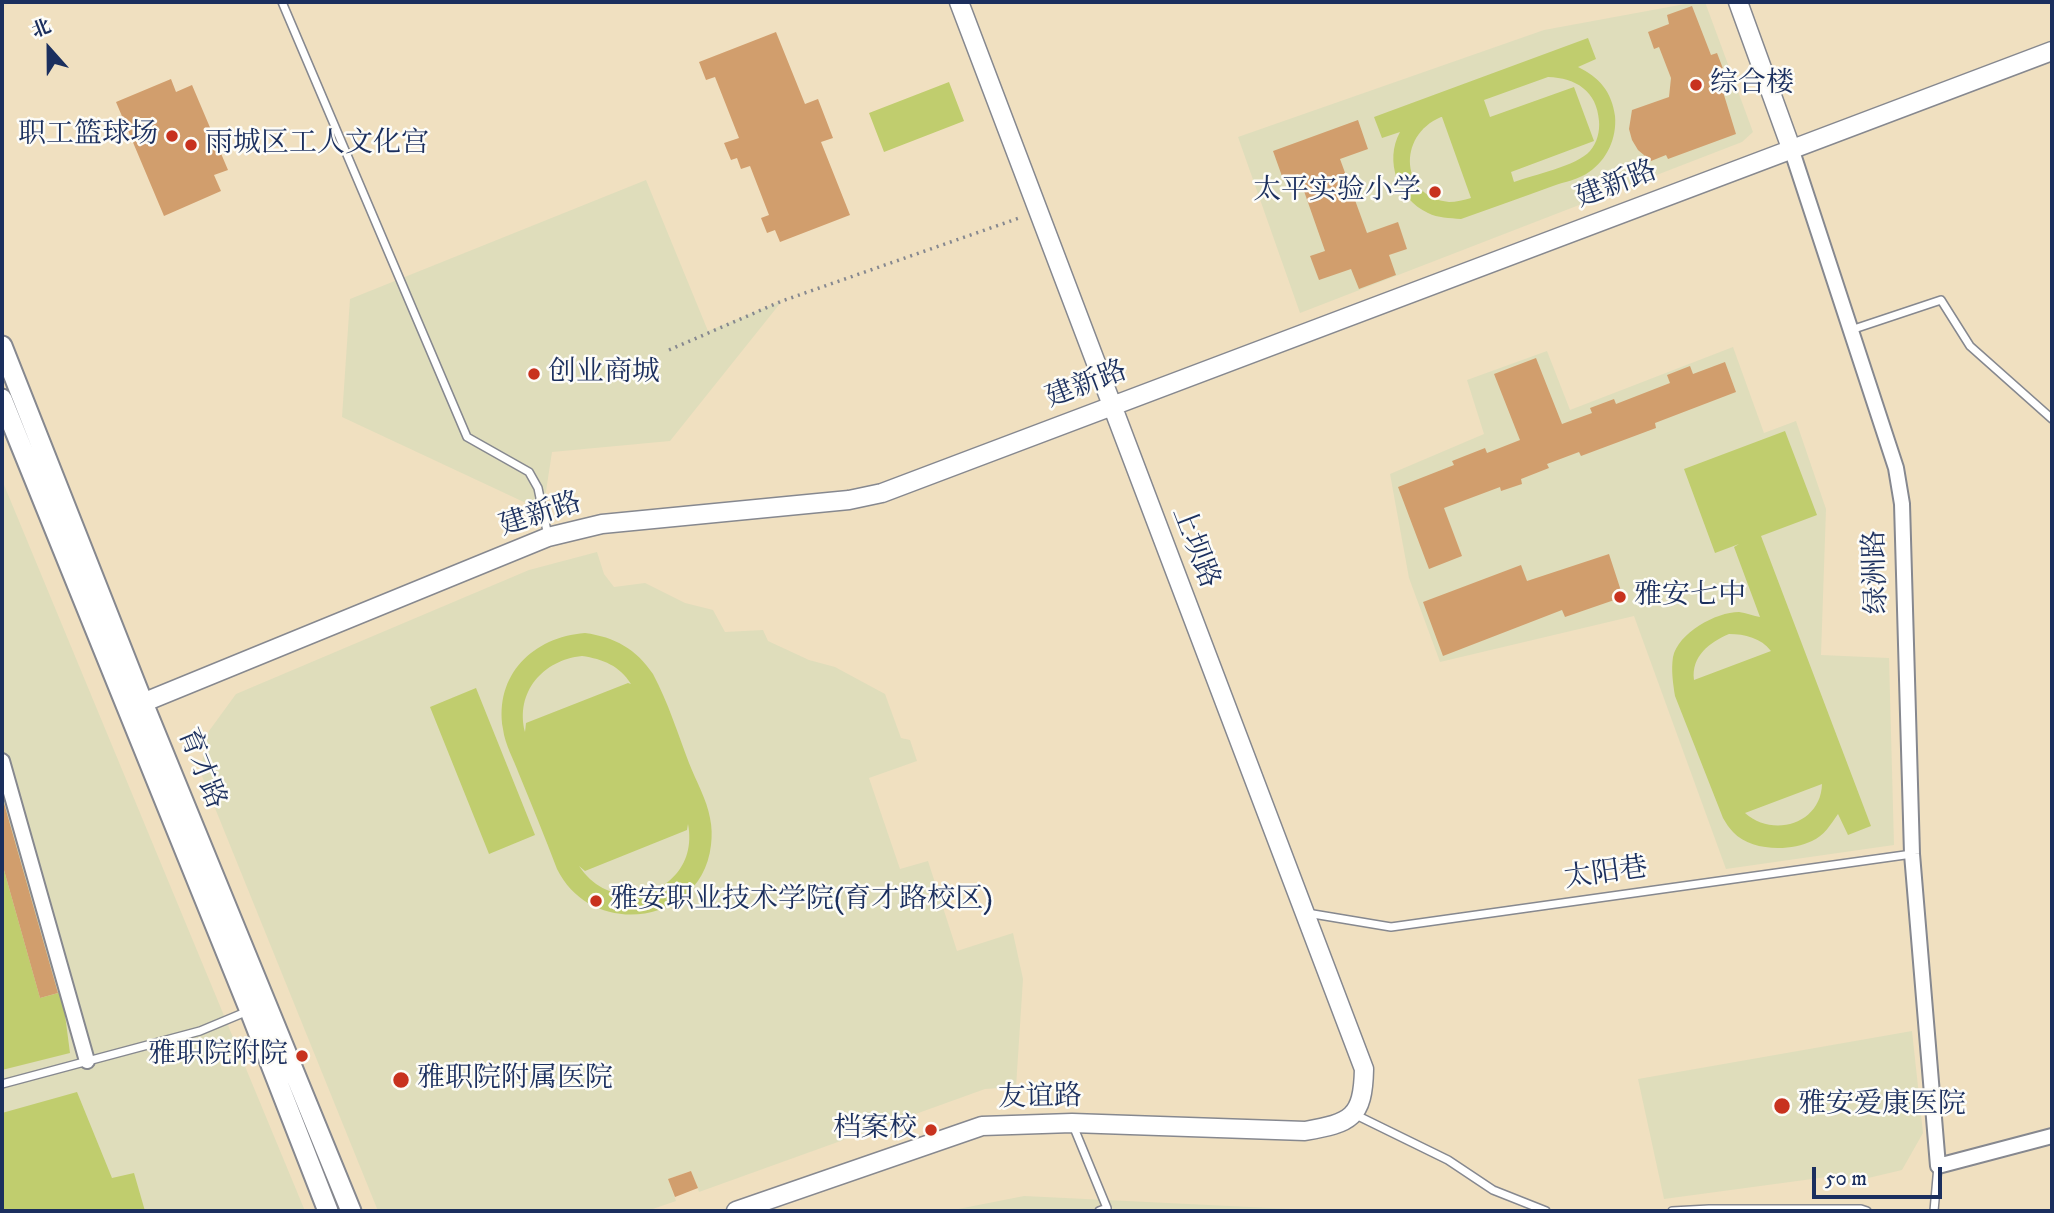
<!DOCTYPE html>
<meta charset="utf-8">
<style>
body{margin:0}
#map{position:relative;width:2054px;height:1213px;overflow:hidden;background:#f0e0c0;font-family:"IM FELL DW Pica","Noto Serif SC",serif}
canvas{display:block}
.frame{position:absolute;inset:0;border:4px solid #1b2f5e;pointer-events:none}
.north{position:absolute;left:14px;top:14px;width:70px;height:70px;-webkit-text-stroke:5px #fdfcf7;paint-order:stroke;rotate:339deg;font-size:19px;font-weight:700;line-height:28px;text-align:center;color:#1b2f5e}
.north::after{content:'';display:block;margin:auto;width:24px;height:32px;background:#1b2f5e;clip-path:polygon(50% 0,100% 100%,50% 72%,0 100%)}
.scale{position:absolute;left:1812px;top:1167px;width:130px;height:32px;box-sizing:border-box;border:4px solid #1b2f5e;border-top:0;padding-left:9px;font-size:21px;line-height:24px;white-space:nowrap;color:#1b2f5e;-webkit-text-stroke:5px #fdfcf7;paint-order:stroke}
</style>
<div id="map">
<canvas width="2054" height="1213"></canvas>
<div class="frame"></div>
<div class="north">北</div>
<div class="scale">50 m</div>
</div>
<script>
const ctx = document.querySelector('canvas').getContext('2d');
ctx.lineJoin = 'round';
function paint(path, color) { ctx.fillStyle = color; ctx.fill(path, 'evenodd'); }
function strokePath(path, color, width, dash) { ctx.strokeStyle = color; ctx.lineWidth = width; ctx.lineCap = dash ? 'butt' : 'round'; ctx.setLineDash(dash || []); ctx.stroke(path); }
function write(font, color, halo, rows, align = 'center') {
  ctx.font = font + ' "IM FELL DW Pica","Noto Serif SC",serif'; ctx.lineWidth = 5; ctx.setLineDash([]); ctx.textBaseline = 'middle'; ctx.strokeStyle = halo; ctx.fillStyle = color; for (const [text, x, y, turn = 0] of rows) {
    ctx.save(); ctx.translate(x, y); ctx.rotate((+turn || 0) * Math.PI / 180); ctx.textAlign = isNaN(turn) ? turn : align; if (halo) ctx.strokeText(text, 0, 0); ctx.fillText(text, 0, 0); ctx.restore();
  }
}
paint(new Path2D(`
 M1696 2H1705L1753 132 1742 142 1300 313 1238 137 1544 30Z
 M646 180 708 331 782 301 670 441 552 452 543 511 342 417 350 299Z
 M1733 347 1764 433 1796 421 1826 509 1821 655 1889 658 1894 845 1726 869 1634 616 1440 662 1409 578 1390 474 1484 434 1467 380 1547 351 1570 410Z
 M2 480 305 1211H2Z
 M597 552 604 574 614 587 645 583 685 603 713 610 725 632 763 630 768 641 809 660 835 667 885 694 901 738 910 740 917 761 869 778 900 869 928 861 957 951 1013 933 1023 979 1016 1087 985 1089 699 1192 691 1171 668 1179 676 1201 647 1211H378L200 771 209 731 236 694 529 570Z
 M1912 1031 1923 1133 1902 1170 1843 1184 1827 1177 1664 1199 1638 1079Z
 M1024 1196 1291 1209 1300 1211H948Z`), '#dfddbb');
paint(new Path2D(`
 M1588 38 1596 59 1578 67C1599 77 1612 92 1615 116 1617 138 1607 160 1589 172 1580 179 1564 182 1553 186 1523 197 1492 208 1461 219 1449 218 1438 218 1428 213 1398 199 1384 161 1400 132L1382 138 1374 117ZM1548 77C1576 78 1597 91 1599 121 1600 131 1597 143 1590 151 1577 166 1533 175 1514 182L1511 172 1594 141 1574 87 1490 117 1484 100ZM1441 117H1442L1471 198C1464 200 1456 202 1449 202 1401 197 1396 136 1441 117Z
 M949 82 964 121 884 152 869 113Z
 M1785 431 1817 515 1761 536 1871 826 1848 835 1838 814C1831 824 1824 836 1812 841 1789 852 1751 851 1733 832 1729 828 1726 823 1723 818L1675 696C1673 683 1671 670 1673 657 1678 633 1716 612 1739 612 1746 613 1754 616 1760 617L1734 547 1739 544 1715 553 1684 469ZM1729 634C1745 634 1761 638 1771 651L1694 680C1691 656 1710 642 1729 634ZM1822 784C1821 824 1773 838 1745 813Z
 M585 633C615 637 636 649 653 674 668 702 678 734 689 763 696 781 707 800 710 818 712 827 712 836 711 845 702 925 592 940 557 869 545 837 532 806 519 774 514 760 505 745 503 729 494 675 533 637 585 633ZM582 656C603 659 620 666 631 684L628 683 526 723 525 732C515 692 543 660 582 656ZM688 824C701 890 616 922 579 866L585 871 687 830Z
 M476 688 535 835 489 854 430 707Z
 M2 863 40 998 62 992 70 1053 2 1070Z
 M77 1092 112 1178 134 1173 145 1211H2V1113Z`), '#c0cd6e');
paint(new Path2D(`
 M1692 6 1711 55 1717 53 1727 79 1720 82 1736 134 1668 159 1666 155 1651 161 1638 150 1632 140 1629 129 1632 110 1669 97 1671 78 1659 47 1654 49 1648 32 1669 24 1667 15Z
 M776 32 805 104 818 99 833 138 821 142 850 215 780 242 775 230 767 233 761 218 769 215 750 166 741 169 737 158 731 160 724 143 739 138 715 77 706 80 699 62Z
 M171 79 176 92 192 85 228 170 214 175 221 191 164 216 116 102Z
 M1358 120 1368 149 1340 159 1367 233 1398 222 1407 249 1389 255 1396 275 1359 289 1351 269 1319 280 1310 256 1325 251 1298 174 1283 179 1273 151Z
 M1536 358 1562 424 1592 413 1590 408 1614 399 1616 404 1670 383 1667 375 1690 366 1693 374 1725 362 1736 392 1655 423 1656 428 1581 456 1579 452 1547 464 1549 468 1521 479 1522 484 1501 491 1500 487 1444 508 1462 556 1429 569 1398 487 1454 465 1452 461 1485 448 1487 453 1520 440 1494 374Z
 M1609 554 1623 597 1565 617 1562 610 1443 656 1423 602 1521 565 1527 581Z
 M2 796 58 993 40 998 2 863Z
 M691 1171 698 1188 675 1197 668 1179Z`), '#d19e6d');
const service = new Path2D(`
 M282 2 467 437 529 472 538 488 548 536
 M1851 330 1941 300 1970 346 2052 419
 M1307 913 1391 927 1912 854
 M2 1084 200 1031 248 1011
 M1354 1114 1448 1160 1493 1190 1546 1211
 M1072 1123 1107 1208 1099 1211
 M1672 1211 1709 1209H1861L1867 1211
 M1934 1211 1938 1166`);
const minor = new Path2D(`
 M1791 148 1896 468 1902 504 1912 854 1938 1166 2052 1136
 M2 761 87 1061`);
const tertiary = new Path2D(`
 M1738 2 1791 148
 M130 708 548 537 602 524 849 500 882 493 2052 51
 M736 1211 982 1126 1072 1123 1305 1131C1351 1123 1363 1118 1364 1069L959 2`);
const secondary = new Path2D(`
 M2 346 143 703 351 1211
 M2 399 250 1011 328 1211`);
strokePath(service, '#86888f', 10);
strokePath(minor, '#86888f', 18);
strokePath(tertiary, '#86888f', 21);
strokePath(secondary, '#86888f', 23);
strokePath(new Path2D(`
 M669 350 782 301 1022 217`), '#86888f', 3.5, [2, 5]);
strokePath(service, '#fff', 7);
strokePath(minor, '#fff', 14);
strokePath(tertiary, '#fff', 18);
strokePath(secondary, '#fff', 19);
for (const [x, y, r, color] of [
 [1696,85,7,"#c8321e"],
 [172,136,7,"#c8321e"],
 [191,145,7,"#c8321e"],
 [1435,192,7,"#c8321e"],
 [534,374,7,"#c8321e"],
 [1620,597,7,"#c8321e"],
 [596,901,7,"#c8321e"],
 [302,1056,7,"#c8321e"],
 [401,1080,9,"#c8321e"],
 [1782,1106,9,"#c8321e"],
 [931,1130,7,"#c8321e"]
]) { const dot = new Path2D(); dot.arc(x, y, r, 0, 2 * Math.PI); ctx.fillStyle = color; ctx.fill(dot); strokePath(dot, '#fdfcf7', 2.5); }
write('28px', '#1b2f5e', '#fdfcf7', [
 ["综合楼",1710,85],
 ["职工篮球场",158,136,"right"],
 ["雨城区工人文化宫",205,145],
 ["太平实验小学",1421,192,"right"],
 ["创业商城",548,374],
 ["雅安七中",1634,597],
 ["雅安职业技术学院(育才路校区)",610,901],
 ["雅职院附院",288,1056,"right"],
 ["雅职院附属医院",417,1080],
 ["雅安爱康医院",1798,1106],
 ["档案校",917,1130,"right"]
], 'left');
write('28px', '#1b2f5e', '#fdfcf7', [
 ["建新路",1617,186,-21],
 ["建新路",1087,386,-21],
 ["建新路",541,516,-18],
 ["上坝路",1194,548,69],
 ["绿洲路",1878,572,-92],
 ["育才路",200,769,68],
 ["太阳巷",1606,875,-8],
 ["友谊路",1040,1099,-1]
]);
</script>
